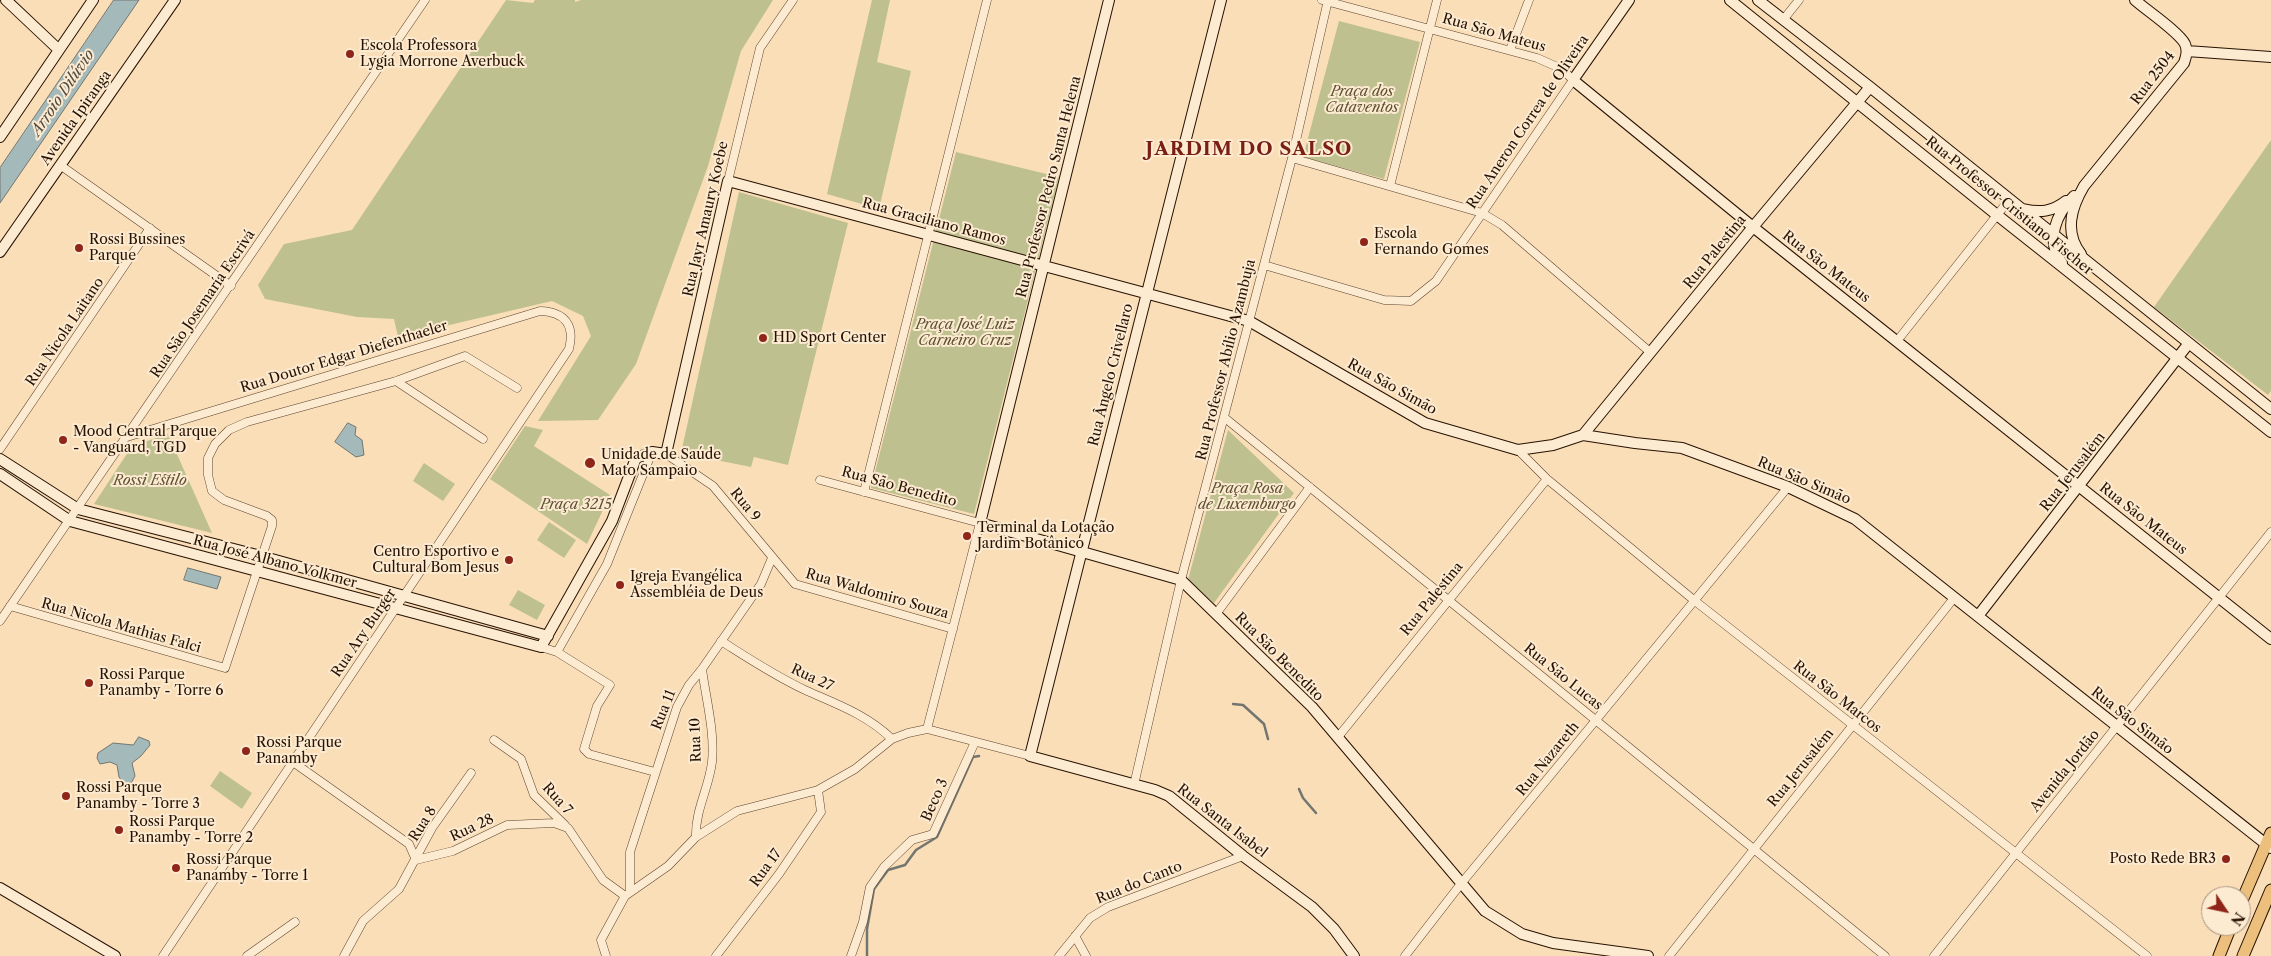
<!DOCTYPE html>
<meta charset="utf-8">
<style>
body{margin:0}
#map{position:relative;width:2271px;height:956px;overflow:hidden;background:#fadeb8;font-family:"Libre Caslon Text",serif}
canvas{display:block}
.north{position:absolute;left:2201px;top:886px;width:50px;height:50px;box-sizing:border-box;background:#fcead1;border:1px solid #a7937d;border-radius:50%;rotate:124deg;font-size:14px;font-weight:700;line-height:20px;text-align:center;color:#271100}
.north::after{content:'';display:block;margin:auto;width:18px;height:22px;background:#8f2418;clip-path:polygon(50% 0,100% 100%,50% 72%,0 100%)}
</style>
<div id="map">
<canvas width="2271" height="956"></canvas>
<div class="north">N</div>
</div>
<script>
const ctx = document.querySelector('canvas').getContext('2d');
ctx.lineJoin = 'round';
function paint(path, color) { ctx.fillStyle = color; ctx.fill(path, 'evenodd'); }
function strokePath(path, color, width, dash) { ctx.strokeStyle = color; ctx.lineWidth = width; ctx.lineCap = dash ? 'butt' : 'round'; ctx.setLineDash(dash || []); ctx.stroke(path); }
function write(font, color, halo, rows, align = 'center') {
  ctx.font = font + ' "Libre Caslon Text",serif'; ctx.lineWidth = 4; ctx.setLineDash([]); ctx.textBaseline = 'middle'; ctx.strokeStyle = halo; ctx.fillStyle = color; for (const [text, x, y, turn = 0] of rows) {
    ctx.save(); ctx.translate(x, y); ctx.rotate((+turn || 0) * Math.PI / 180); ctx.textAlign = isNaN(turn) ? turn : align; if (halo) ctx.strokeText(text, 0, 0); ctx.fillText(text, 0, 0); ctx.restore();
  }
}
paint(new Path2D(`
 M506 0 533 3 535 0H575V2L581 0H773L741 51 708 166 636 364 598 420 538 421 591 336 583 316 552 301 398 337 394 319 357 317 265 299 258 285 284 244 352 230Z
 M872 0H890L877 62 911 71 879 209 827 194Z
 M1339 21 1420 42 1384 179 1303 157Z
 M2271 140V391L2268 395 2154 307Z
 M956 152 1059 177 974 514 871 488Z
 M739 192 848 223 788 465 754 457 751 467 681 453Z
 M525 426 543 430 534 446 610 495 587 544 490 479Z
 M1228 430 1294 493 1214 603 1188 580Z
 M168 434 212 533 94 504 132 446Z
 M424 463 455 484 443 501 413 481Z
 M549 522 576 540 564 558 537 540Z
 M518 590 545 605 537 620 509 605Z
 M220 771 252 793 242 809 210 786Z`), '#bec18f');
const water = new Path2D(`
 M114 0H139L0 203V168Z
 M348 423 356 427 355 435 362 440 364 455 356 457 335 442Z
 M188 568 221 577 217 589 184 580Z
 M139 737 149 741 150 745 141 756 132 763 135 776 130 785 124 784 119 777 117 765 110 762 100 764 97 758 98 753 113 743 133 745Z`);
paint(water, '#a4b9ba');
strokePath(water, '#727670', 1);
strokePath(new Path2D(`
 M1233 704 1243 705 1264 724 1268 739
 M1299 789 1303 798 1316 813
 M867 956V929L874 889 888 870 905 865 916 850 937 837 973 757 979 756`), '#727670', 2.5);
const street = new Path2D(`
 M1783 20 1799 0
 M1510 50 1529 0
 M1292 158 1482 213 1502 225 1650 352
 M60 165 231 286
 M728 181 760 48 793 0
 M1390 186 1437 0
 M1264 265 1384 300 1411 301 1436 281 1573 80 1562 69 1537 58 1322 0
 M1897 341 2009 200
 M396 381 483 439
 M1225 418 1885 956
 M127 437 540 311C565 312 575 325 569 349L163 956
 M0 449 150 228
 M1518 450 1547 479 1695 601 2147 956
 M666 454 713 486 795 584 953 629
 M820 480 980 523 927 729
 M864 492 987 0
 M10 606 225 668 272 526V520L267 516 224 500 212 491 208 475V458L215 444 229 430 247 422 396 381 465 356 517 388
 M1216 614 1310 487
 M0 621 425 0
 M721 641C748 658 775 676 805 690 836 704 866 714 892 739
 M541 647 557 652 607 564 652 452
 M557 652 610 685 597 706 584 749 589 754 655 772
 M1338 737 1547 479
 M494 740 521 759 534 795 565 825
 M293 762 409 844 416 860 453 851 507 825 554 823 568 828 603 880 625 896
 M1134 785 1181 580 1292 158 1328 0
 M696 837C695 810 709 788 712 762 715 732 706 699 702 669
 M630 892V852L677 707 689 685 702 669 761 584 772 558
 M1075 936 1086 956
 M247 956 295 922
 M344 956 363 921 399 889 432 828 471 773
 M606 956 601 940 625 896 668 866 696 837 737 811 818 790 855 769 892 739 908 733 927 729 1030 756
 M716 956 779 874 821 812 818 790
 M851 956 863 922 870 887 884 867 912 840 933 834 975 742
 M1059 956 1090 918 1108 907 1243 856
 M1405 956 1460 885 1788 487
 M1669 956 1954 598
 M1934 956 2271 532`);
const secondary = new Path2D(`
 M6 0 59 50
 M1109 0 980 523 1181 580 1312 707 1485 911 1522 934 1553 943 1648 956
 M1221 0 1030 756 1155 790 1169 796 1243 856 1312 907 1334 929 1354 956
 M1629 0 1573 80 1753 227 2271 639
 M1730 0 1997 215 2271 432
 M1758 0 1870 87 2271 409
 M2187 51 2271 57
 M0 137 93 0
 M2023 209C2040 213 2052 212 2066 201
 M0 252 175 0
 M2081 254C2064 232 2071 208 2084 186L2184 63C2186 57 2188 51 2185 44 2179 32 2146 10 2135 0
 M2062 263C2045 240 2056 214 2074 196
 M1583 435 1753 227 1870 87
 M0 459 78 509 261 556 548 636
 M0 474 70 521 541 647 612 521 636 458 652 452 666 454 728 181 1249 321 1425 423 1518 450 1553 445 1583 435 1635 443 1682 448 1788 487 1855 519 2271 848
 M1978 616 2189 343
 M0 888 115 956`);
const primary = new Path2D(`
 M2241 903 2271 833
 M2219 956 2231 926
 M2243 956 2271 890`);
strokePath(street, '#5c442e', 9);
strokePath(secondary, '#271100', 12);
strokePath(primary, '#271100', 13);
strokePath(street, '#fcead1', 8);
strokePath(secondary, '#fcead1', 10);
strokePath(primary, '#edbf7c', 11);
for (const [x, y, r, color] of [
 [350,54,5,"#8f2418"],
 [1364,242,5,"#8f2418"],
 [79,248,5,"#8f2418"],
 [763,338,5,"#8f2418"],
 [63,440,5,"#8f2418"],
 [590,463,6,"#8f2418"],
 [967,536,5,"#8f2418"],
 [509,560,5,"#8f2418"],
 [620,585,5,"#8f2418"],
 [89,683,5,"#8f2418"],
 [246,751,5,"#8f2418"],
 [66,796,5,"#8f2418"],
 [119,830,5,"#8f2418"],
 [2226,859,5,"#8f2418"],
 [176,868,5,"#8f2418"]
]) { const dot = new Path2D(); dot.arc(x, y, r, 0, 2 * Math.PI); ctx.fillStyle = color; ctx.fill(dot); strokePath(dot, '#fcead1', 2); }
write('14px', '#271100', '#fcead1', [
 ["Rua São Mateus",1494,33,16],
 ["Rua 2504",2153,78,-53],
 ["Avenida Ipiranga",76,118,-55],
 ["Rua Aneron Correa de Oliveira",1528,122,-56],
 ["Rua Professor Pedro Santa Helena",1049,187,-76],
 ["Rua Professor Cristiano Fischer",2009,206,39],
 ["Rua Jayr Amaury Koebe",706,219,-77],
 ["Rua Graciliano Ramos",934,222,15],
 ["Rua Palestina",1715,252,-51],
 ["Rua São Mateus",1826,267,38],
 ["Rua São Josemaría Escrivá",203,304,-56],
 ["Rua Nicola Laitano",65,332,-56],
 ["Rua Doutor Edgar Diefenthaeler",344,357,-17],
 ["Rua Professor Abílio Azambuja",1226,360,-76],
 ["Rua Ângelo Crivellaro",1111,375,-76],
 ["Rua São Simão",1392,387,29],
 ["Rua Jerusalém",2073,472,-52],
 ["Rua São Simão",1804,481,23],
 ["Rua São Benedito",899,487,15],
 ["Rua 9",745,505,51],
 ["Rua São Mateus",2143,519,38],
 ["Rua José Albano Volkmer",275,562,15],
 ["Rua Waldomiro Souza",877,594,16],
 ["Rua Palestina",1432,599,-51],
 ["Rua Nicola Mathias Falci",121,626,16],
 ["Rua Ary Burger",364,633,-56],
 ["Rua São Benedito",1279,657,45],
 ["Rua São Lucas",1563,677,39],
 ["Rua 27",812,678,25],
 ["Rua São Marcos",1837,697,38],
 ["Rua 11",664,710,-68],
 ["Rua São Simão",2132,721,38],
 ["Rua 10",696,740,-92],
 ["Rua Nazareth",1548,759,-51],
 ["Rua Jerusalém",1801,768,-51],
 ["Avenida Jordão",2065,771,-51],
 ["Rua 7",557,799,48],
 ["Beco 3",935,800,-66],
 ["Rua Santa Isabel",1222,821,38],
 ["Rua 8",423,824,-58],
 ["Rua 28",472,828,-25],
 ["Rua 17",766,868,-54],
 ["Rua do Canto",1139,883,-22]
]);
write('14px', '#271100', '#fcead1', [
 ["Escola Professora",360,46],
 ["Lygia Morrone Averbuck",360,62],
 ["Escola",1374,234],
 ["Fernando Gomes",1374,250],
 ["Rossi Bussines",89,240],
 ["Parque",89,256],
 ["HD Sport Center",773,338],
 ["Mood Central Parque",73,432],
 ["- Vanguard, TGD",73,448],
 ["Unidade de Saúde",601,455],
 ["Mato Sampaio",601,471],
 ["Terminal da Lotação",977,528],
 ["Jardim Botânico",977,544],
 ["Centro Esportivo e",499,552,"right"],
 ["Cultural Bom Jesus",499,568,"right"],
 ["Igreja Evangélica",630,577],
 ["Assembléia de Deus",630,593],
 ["Rossi Parque",99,675],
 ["Panamby - Torre 6",99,691],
 ["Rossi Parque",256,743],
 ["Panamby",256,759],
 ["Rossi Parque",76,788],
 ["Panamby - Torre 3",76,804],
 ["Rossi Parque",129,822],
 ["Panamby - Torre 2",129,838],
 ["Posto Rede BR3",2216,859,"right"],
 ["Rossi Parque",186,860],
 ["Panamby - Torre 1",186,876]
], 'left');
write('italic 14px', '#5c4f32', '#fcead1', [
 ["Praça dos",1362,92],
 ["Cataventos",1362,108],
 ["Praça José Luiz",965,325],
 ["Carneiro Cruz",965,341],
 ["Rossi Estilo",150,481],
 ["Praça Rosa",1247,489],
 ["de Luxemburgo",1247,505],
 ["Praça 3215",576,505]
]);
write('italic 15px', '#534c41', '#fcead1', [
 ["Arroio Dilúvio",63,93,-56]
]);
ctx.letterSpacing = '1px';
write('bold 19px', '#7a1f14', '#fcead1', [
 ["JARDIM DO SALSO",1249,150]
]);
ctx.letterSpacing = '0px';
</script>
